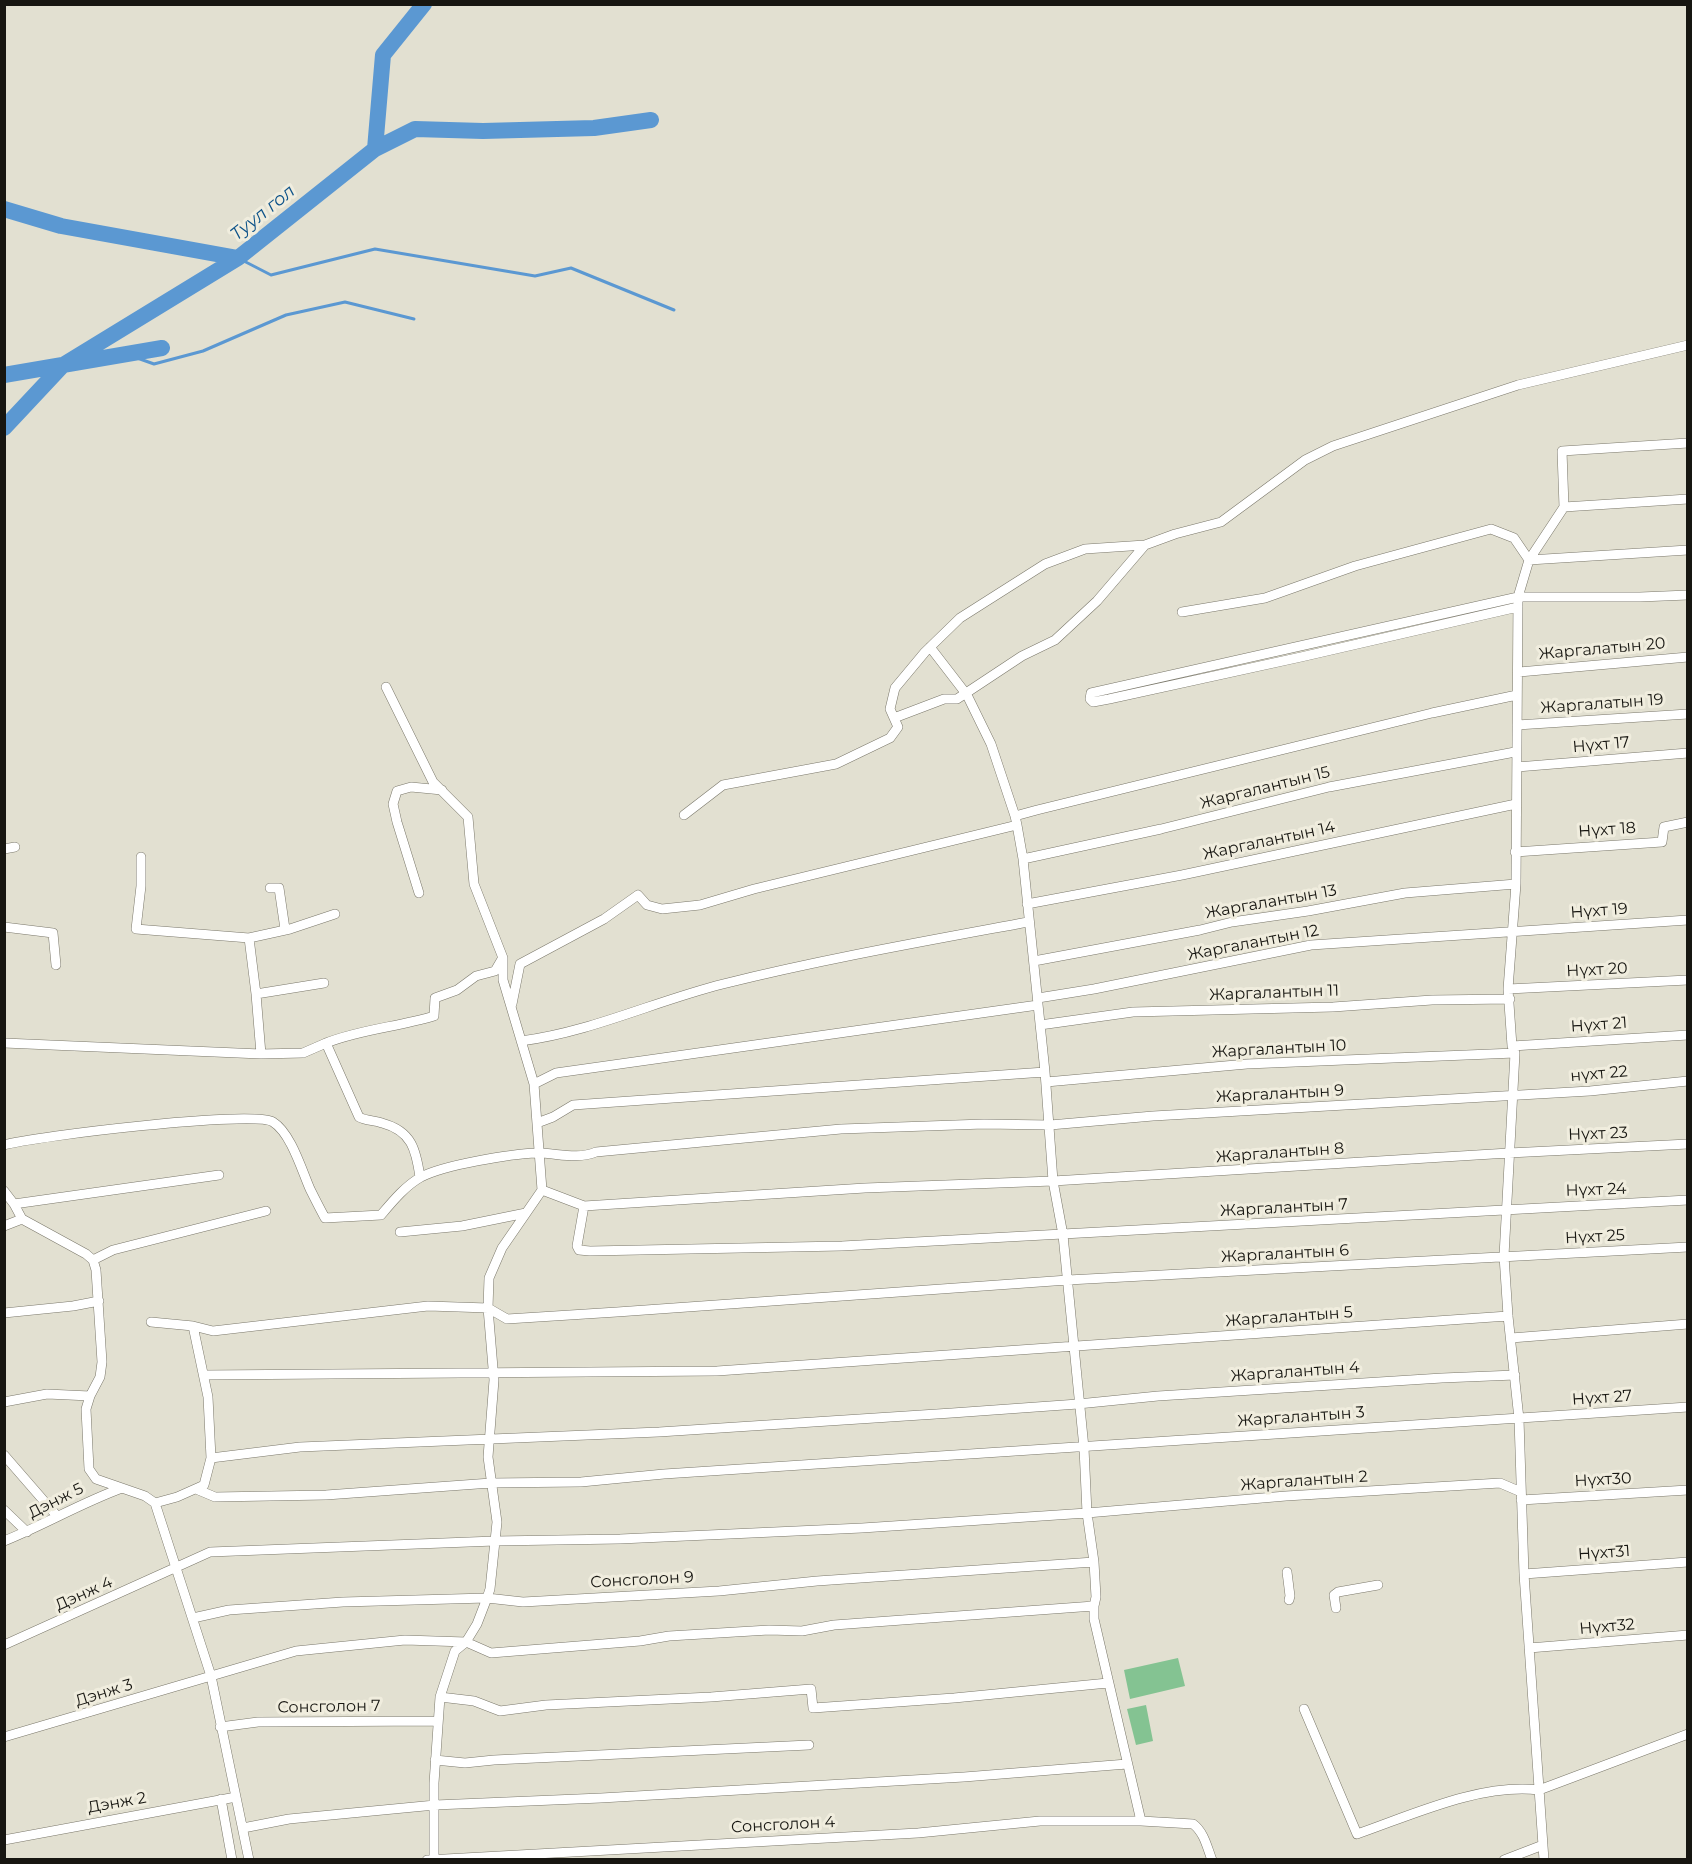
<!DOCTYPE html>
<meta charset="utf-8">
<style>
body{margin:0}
#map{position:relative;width:1692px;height:1864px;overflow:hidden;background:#e2e0d1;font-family:Montserrat,sans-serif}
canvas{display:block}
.frame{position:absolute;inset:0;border:6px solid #171611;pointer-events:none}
</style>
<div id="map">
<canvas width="1692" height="1864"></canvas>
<div class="frame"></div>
</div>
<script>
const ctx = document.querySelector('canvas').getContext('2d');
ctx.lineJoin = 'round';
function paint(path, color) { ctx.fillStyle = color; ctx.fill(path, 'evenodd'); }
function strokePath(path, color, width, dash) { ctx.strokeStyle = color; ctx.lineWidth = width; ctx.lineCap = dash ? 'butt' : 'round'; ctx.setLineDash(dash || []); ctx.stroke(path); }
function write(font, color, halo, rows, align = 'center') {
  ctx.font = font + ' Montserrat,sans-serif'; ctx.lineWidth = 6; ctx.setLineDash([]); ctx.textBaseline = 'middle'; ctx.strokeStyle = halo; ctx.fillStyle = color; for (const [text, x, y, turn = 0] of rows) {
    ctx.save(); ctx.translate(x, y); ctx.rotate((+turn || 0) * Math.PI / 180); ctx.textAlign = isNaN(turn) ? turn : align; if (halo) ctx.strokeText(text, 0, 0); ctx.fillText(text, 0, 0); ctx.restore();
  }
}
paint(new Path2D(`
 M1178 1658 1185 1686 1130 1699 1124 1670Z
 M1146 1705 1153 1741 1136 1745 1127 1709Z`), '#84c392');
strokePath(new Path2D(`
 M238 258 271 275 375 249 535 276 571 268 674 310
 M126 354 154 364 203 351 286 315 345 302 414 319`), '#5b98d2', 3);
strokePath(new Path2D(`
 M375 149 415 129 483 131 594 128 651 120
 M4 209 61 226 238 258 375 149 383 55 424 4
 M4 375 162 348
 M4 428 63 365 238 258`), '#5b98d2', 16);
const minor = new Path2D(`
 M1564 507 1688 499
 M1518 607 1301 657 1109 699 1093 702 1090 699 1091 693 1518 597H1640L1688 595
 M1182 612 1265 598 1355 566 1491 529 1514 538 1529 560 1564 507 1562 451 1688 443
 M930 647 967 695 991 744 1015 816
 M1519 672 1688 657
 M386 687 433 782 468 817 474 884 503 958V980L534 1084 542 1190 502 1248 489 1278 488 1308 494 1380 488 1457 497 1522 495 1541 490 1589 487 1598 477 1624 466 1642 455 1651 440 1697 434 1783V1860
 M894 718 944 699H957L1022 656 1055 640 1097 601 1145 545 1175 534 1221 522 1305 460 1333 446 1518 385 1688 345
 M1517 725 1688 714
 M1517 767 1688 753
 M684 815 723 785 836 764 890 738 898 727 890 709 895 688 925 652 960 618 1045 564 1085 549 1145 545
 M1017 825 1023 859 1045 1072 1053 1181 1063 1235 1084 1448 1087 1513 1094 1562 1096 1597 1094 1606V1619L1141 1821 1193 1824C1204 1832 1207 1847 1212 1860
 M4 849 15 847
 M1515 852 1662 842 1664 827 1688 822
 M141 857V886L136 929 249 938 256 994 261 1054
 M1023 859 1161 829 1329 787 1515 752
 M270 888H279L285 929
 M419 893 397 822 393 804 397 791 411 787 442 790
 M1027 904 1182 875 1516 804
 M4 927 53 933 56 965
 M249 938 290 929 335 914
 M1034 961 1200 930 1232 922 1308 911 1405 893 1516 884
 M1508 989 1688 980
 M256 994 324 983
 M1038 998 1094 989 1311 945 1688 920
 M512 1004 520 964 604 919 638 895 647 905 662 909 700 905 754 889 1017 825 1015 816 1037 810 1432 713 1517 695
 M1040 1025 1133 1012 1333 1007 1432 1000 1510 999
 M521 1041C591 1032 655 1001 723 984 824 959 926 941 1028 922
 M4 1043 261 1054 303 1053 326 1043 359 1117C366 1121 374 1120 382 1123 412 1131 416 1150 420 1177
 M326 1043C361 1029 398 1027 434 1016L435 998 457 990 476 976 495 971 502 959
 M1512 1046 1688 1035
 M1046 1082 1247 1064 1515 1053
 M534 1084 556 1073 1038 1005
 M537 1123 553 1117 573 1105 1045 1072
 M4 1145C35 1136 254 1110 273 1122 291 1133 302 1171 310 1189 315 1199 320 1209 325 1218L381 1215C392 1202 405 1186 421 1177 444 1165 510 1154 537 1153 557 1153 577 1160 596 1152L841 1129 984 1124 1050 1125 1153 1116 1590 1091 1688 1081
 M542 1190 584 1206 865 1188 1053 1181 1509 1153 1688 1144
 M4 1191 14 1204 22 1219 86 1254 93 1260 96 1270 102 1362 100 1377 90 1396 86 1409 89 1469 96 1479 145 1496 155 1503 211 1676 249 1860
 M14 1204 219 1175
 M584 1206 577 1246 579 1250 590 1251 842 1246 1688 1200
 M4 1226 22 1219
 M400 1232 462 1226 526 1213
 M93 1260 113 1250 266 1211
 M4 1313 73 1306 99 1301
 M151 1322 193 1326 213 1331 428 1306 488 1308 507 1319 617 1312 1068 1280 1688 1247
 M1511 1338 1688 1324
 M204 1375 717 1371 1508 1316
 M4 1402 47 1394 90 1396
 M4 1455 57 1516
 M211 1458 300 1447 659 1432 952 1413 1078 1404 1158 1396 1442 1378 1515 1375
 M196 1489 215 1497 326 1495 491 1483 581 1482 664 1474 1688 1407
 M1521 1500 1688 1490
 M155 1503 177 1497 204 1485 211 1458 208 1397 193 1326
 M4 1510 27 1532
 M4 1541C44 1525 81 1503 122 1488
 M1287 1572 1290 1596 1289 1600
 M1524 1574 1688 1562
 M1336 1608 1334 1595 1338 1592 1378 1585
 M193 1618 229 1610 343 1602 487 1598 523 1602 719 1591 817 1581 1094 1562
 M4 1645 210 1552 495 1541 620 1539 862 1528 1087 1513 1286 1496 1500 1483 1521 1492
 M1529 1648 1688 1635
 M440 1697 474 1701 500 1711 546 1705 711 1697 811 1689 813 1708 954 1698 1108 1683
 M1304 1709 1357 1834C1412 1815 1480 1783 1539 1790L1688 1734
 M220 1727 258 1722 438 1721
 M4 1737 296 1651 405 1640 466 1642 491 1653 640 1641 669 1636 769 1630 802 1631 834 1625 1094 1606
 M435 1760 465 1763 494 1760 809 1745
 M221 1799 232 1860
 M243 1828 289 1819 435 1805 601 1798 964 1777 1127 1764
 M4 1840 236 1797
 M427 1860 918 1833 1040 1821H1141
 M1504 1860 1543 1845
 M1544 1860 1524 1574 1519 1419 1508 1316 1504 1256 1515 1053 1512 1046 1508 989 1516 884 1518 597 1529 560 1688 550`);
strokePath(minor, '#7a776a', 10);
strokePath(minor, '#fff', 9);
write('16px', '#171611', '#f0edde', [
 ["Жаргалатын 20",1602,649,-5],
 ["Жаргалатын 19",1602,704,-4],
 ["Нүхт 17",1601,745,-5],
 ["Жаргалантын 15",1265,788,-14],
 ["Нүхт 18",1607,830,-4],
 ["Жаргалантын 14",1269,841,-12],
 ["Жаргалантын 13",1271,902,-10],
 ["Нүхт 19",1599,911,-4],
 ["Жаргалантын 12",1253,943,-11],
 ["Нүхт 20",1597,970,-3],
 ["Жаргалантын 11",1274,993,-2],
 ["Нүхт 21",1599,1025,-4],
 ["Жаргалантын 10",1279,1049,-3],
 ["нүхт 22",1599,1074,-5],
 ["Жаргалантын 9",1280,1094,-3],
 ["Нүхт 23",1598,1134,-2],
 ["Жаргалантын 8",1280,1153,-4],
 ["Нүхт 24",1596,1190,-2],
 ["Жаргалантын 7",1284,1208,-3],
 ["Нүхт 25",1595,1237,-3],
 ["Жаргалантын 6",1285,1254,-3],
 ["Жаргалантын 5",1289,1317,-4],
 ["Жаргалантын 4",1295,1372,-4],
 ["Нүхт 27",1602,1398,-4],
 ["Жаргалантын 3",1301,1417,-4],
 ["Нүхт30",1603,1480,-3],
 ["Жаргалантын 2",1304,1481,-4],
 ["Дэнж 5",56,1501,-27],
 ["Нүхт31",1604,1553,-4],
 ["Сонсголон 9",642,1580,-3],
 ["Дэнж 4",84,1594,-24],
 ["Нүхт32",1607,1627,-5],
 ["Дэнж 3",104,1693,-17],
 ["Сонсголон 7",329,1707,-1],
 ["Дэнж 2",117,1803,-10],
 ["Сонсголон 4",783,1825,-3]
]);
write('italic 18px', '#0e5389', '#f0edde', [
 ["Туул гол",263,213,-39]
]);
</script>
